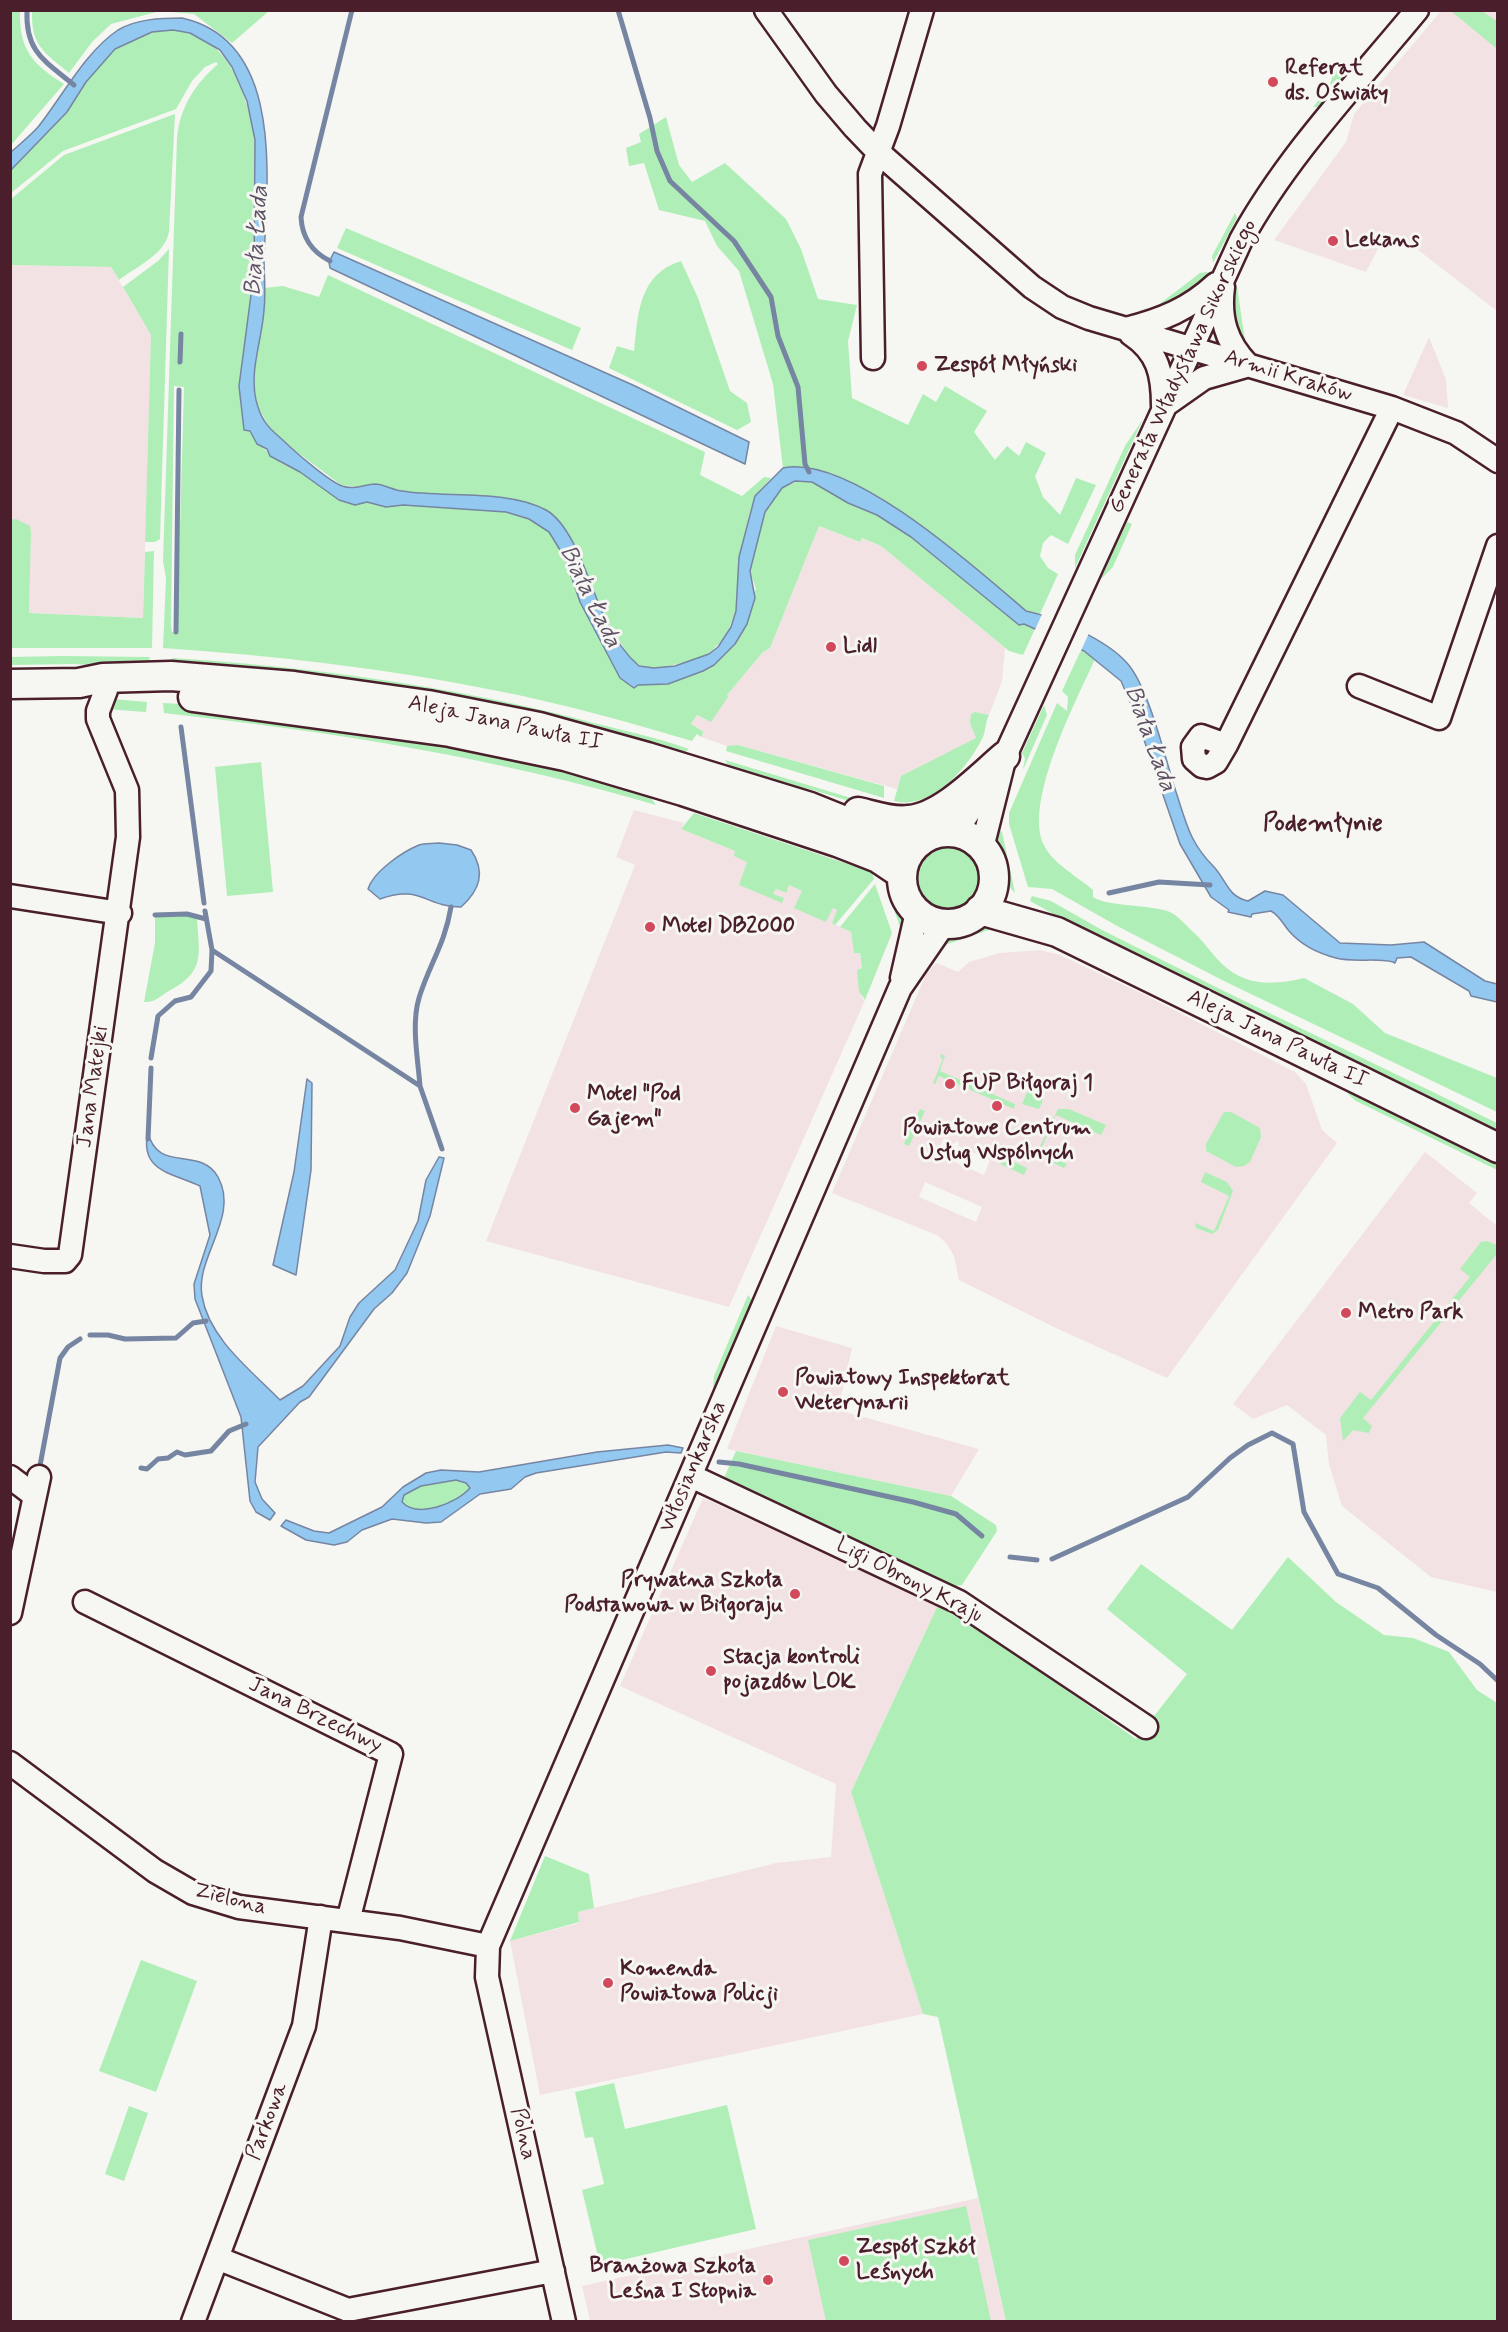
<!DOCTYPE html>
<meta charset="utf-8">
<style>
body{margin:0}
#map{position:relative;width:1508px;height:2332px;overflow:hidden;background:#f6f6f2;font-family:Mynerve,sans-serif}
canvas{display:block}
.frame{position:absolute;inset:0;border:12px solid #4a1f2b;pointer-events:none}
</style>
<div id="map">
<canvas width="1508" height="2332"></canvas>
<div class="frame"></div>
</div>
<script>
const ctx = document.querySelector('canvas').getContext('2d');
ctx.lineJoin = 'round';
function paint(path, color) { ctx.fillStyle = color; ctx.fill(path, 'evenodd'); }
function strokePath(path, color, width, dash) { ctx.strokeStyle = color; ctx.lineWidth = width; ctx.lineCap = dash ? 'butt' : 'round'; ctx.setLineDash(dash || []); ctx.stroke(path); }
function write(font, color, halo, rows, align = 'center') {
  ctx.font = font + ' Mynerve,sans-serif'; ctx.lineWidth = 6; ctx.setLineDash([]); ctx.textBaseline = 'middle'; ctx.strokeStyle = halo; ctx.fillStyle = color; for (const [text, x, y, turn = 0] of rows) {
    ctx.save(); ctx.translate(x, y); ctx.rotate((+turn || 0) * Math.PI / 180); ctx.textAlign = isNaN(turn) ? turn : align; if (halo) ctx.strokeText(text, 0, 0); ctx.fillText(text, 0, 0); ctx.restore();
  }
}
paint(new Path2D(`
 M1441 11H1497V311L1400 236 1380 245 1366 272 1274 240 1346 142 1354 114Z
 M11 265 111 267 151 335 143 618 29 613 31 531 11 520Z
 M1429 337 1446 380 1448 408 1403 395Z
 M819 526 860 542 861 538 881 546 1005 648 1002 681 989 715 975 712 970 723 977 738 901 776 897 789 738 745 727 746 701 737 705 732 691 724 697 715 706 720 763 652 770 648Z
 M634 810 684 823 681 829 735 851 747 862 739 885 773 894 776 889 785 893 789 885 802 891 826 922 832 908 837 910 832 923 851 932 854 953 860 952 862 968 857 970 862 999 865 1000 729 1307 486 1241 635 865 616 857Z
 M1040 950 1060 955 1145 995 1295 1072 1306 1084 1322 1130 1337 1143 1167 1378 1058 1329 959 1280 954 1256 947 1244 937 1235 832 1193 927 972 937 963 958 972 969 962 1000 953ZM944 1138 954 1144 956 1141 959 1143 958 1146 990 1160 984 1175 937 1154ZM925 1182 982 1207 976 1222 919 1197Z
 M1425 1152 1477 1193 1469 1203 1497 1226V1592L1431 1577 1342 1506 1329 1464 1326 1435 1287 1405 1253 1419 1233 1404Z
 M776 1326 852 1348 838 1410 979 1449 951 1496 727 1449Z
 M703 1498 938 1605 851 1792 923 2014 540 2095 510 1941 579 1923 578 1912 776 1863 831 1857 836 1784 620 1686Z
 M978 2198 1006 2321H590L582 2286Z`), '#f3e2e4');
paint(new Path2D(`
 M11 10 20 11C19 49 32 64 64 84L11 145Z
 M32 11V10L269 11 232 43 194 14 160 11 111 24 92 42 69 73C44 52 31 46 32 11Z
 M1451 11H1482L1497 21V49Z
 M172 30C229 33 247 94 255 140L254 272 239 386 249 431 257 443 281 463 300 472 339 500 355 505 367 502 386 507 403 505 506 512 529 519 550 532 565 558 580 602 620 678 638 685 669 684 714 665 756 589 750 571 765 512 782 488 801 480 812 482 849 503 877 515 911 537 1019 625 1024 624 1035 629 1023 655 1009 651 881 546 862 538 860 542 819 526 770 648 763 652 727 695 728 697 711 722 697 715 691 724 704 732 701 737 697 734 692 741C628 722 564 704 498 691 387 668 276 656 163 648L166 578 163 561 177 138C180 107 195 84 218 64L216 62 205 67 192 81 176 109 63 151 11 193V170L67 112 86 82 115 49 152 32ZM174 386 184 387 177 632H172L171 625Z
 M1335 70 1344 77 1319 107H1313L1328 89Z
 M175 114 169 231C166 254 136 267 119 280L111 267 11 265V199L64 155Z
 M666 117 679 165 692 182 725 163 786 219 801 249 818 299 857 305 848 341 852 398 908 425 923 394 936 402 945 386 987 411 974 432 995 460 1007 446 1019 456 1026 442 1046 453 1035 476 1043 497 1060 515 1076 478 1096 485 1068 544 1051 535 1043 543 1040 556 1048 568 1058 574 1040 614 1026 611C977 569 849 453 783 468L773 384 739 271 717 246 705 221 659 210 644 163 629 166 626 148 641 142 639 134Z
 M1235 213 1237 218 1213 263 1212 256Z
 M346 228 581 328 572 350 337 248Z
 M169 249 160 539 155 542H145L151 335 123 287 158 261Z
 M681 261 698 298 730 391 747 403 751 422 737 430 609 368 617 346 634 351C638 313 639 274 681 261Z
 M1206 272 1208 273C1195 298 1170 305 1145 315L1200 273Z
 M328 275 705 452 700 475 742 496 764 477 771 478 755 496 749 516 739 557 736 611 726 636 709 654 686 662 660 668 639 666 630 658 606 620 578 552 569 540 525 503 403 491 376 484 360 487 341 485 273 434 258 407 253 383 265 288 283 286 319 297Z
 M1234 284 1237 286 1246 348 1234 333Z
 M1143 419 1075 568V555L1125 446Z
 M16 519 30 526 31 532 29 613 143 618 145 552 154 551 152 648H11L10 520Z
 M1127 522 1132 524 1113 567 1100 580Z
 M1081 650 1095 659C1077 699 1021 806 1045 847 1054 864 1078 877 1093 890V897C1108 907 1149 904 1170 912 1177 915 1185 924 1191 930 1203 940 1211 953 1222 964 1246 987 1274 985 1304 978L1353 1004 1385 1033 1497 1078V1112L1228 983 1119 927 1052 889 1028 887 1009 824V813L1057 703 1067 711 1068 697 1062 691Z
 M62 656 150 657 147 668 72 664 11 665 10 657Z
 M173 658C310 667 445 685 579 719 615 729 654 736 689 749L683 754 164 664Z
 M112 699 147 702 146 712 105 709Z
 M163 703 198 705 456 743 646 791 656 805C492 757 334 732 164 713Z
 M1044 705 1047 715 1023 770 1025 758 1022 753Z
 M975 712 989 715C985 723 986 730 983 737 968 768 931 811 894 801L901 776 976 738 970 723 971 714Z
 M738 745 884 786V798L726 751 727 746Z
 M725 760 881 807 883 811 809 789 778 785 729 767Z
 M261 762 273 892 227 896 215 767Z
 M694 813 872 872 874 879 835 925 832 923 837 910 833 908 826 922 794 908 802 891 789 885 786 893 776 889 773 894 784 898 782 903 739 885 747 862 734 856 735 851 681 829Z
 M995 826 1002 832 1015 893C1000 878 994 846 995 826Z
 M917 879a31 31 0 1 1 62 0a31 31 0 1 1-62 0Z
 M881 871C896 887 903 908 901 930Z
 M875 884 892 933 865 1000 859 991 857 970 862 968 860 953H854L851 932 840 927Z
 M1032 896 1051 901 1102 930 1232 995 1497 1123V1134L1107 944 1030 901Z
 M187 915 197 918C199 955 206 971 169 991 160 996 155 1003 144 1002L155 943V916Z
 M987 925 1000 926 939 947C947 932 971 927 987 925Z
 M941 1054 945 1056 940 1071 1015 1104 1014 1109 939 1076 935 1084 933 1083 943 1059 940 1057Z
 M1028 1090 1043 1100 1039 1109 1022 1104Z
 M1350 1090 1497 1160V1170L1356 1101 1348 1094Z
 M920 1109 925 1111 909 1146 904 1144Z
 M1058 1109H1069L1106 1125 1101 1135 1056 1115 1040 1152 1067 1164 1064 1168 1036 1155Z
 M1224 1112H1231L1260 1128 1261 1137 1250 1162 1244 1166 1236 1167 1206 1151V1144Z
 M1004 1157 1027 1168 1024 1175 1000 1164Z
 M1205 1172 1227 1182 1233 1191 1218 1230 1212 1234 1196 1228 1195 1223 1214 1231 1229 1196 1201 1182Z
 M1487 1241 1497 1245V1254L1363 1418 1372 1426 1369 1433 1353 1430 1343 1441 1340 1418 1360 1392 1371 1400 1470 1277 1460 1269 1481 1242Z
 M748 1295 754 1303 712 1403 714 1376Z
 M736 1451 951 1496 996 1525 997 1531 962 1585 948 1587 724 1478Z
 M456 1480 466 1483 470 1488C457 1503 418 1519 402 1502L404 1495 421 1486Z
 M1288 1557 1336 1602 1384 1635 1413 1638 1449 1652 1477 1690 1497 1703V2321H1006L938 2017 923 2014 851 1792 938 1605 1031 1665 1136 1739 1187 1674 1107 1609 1141 1564 1232 1630Z
 M545 1856 589 1874 594 1908 578 1912 579 1922 510 1941Z
 M141 1960 197 1981 156 2092 99 2071Z
 M614 2083 625 2129 727 2105 756 2229 600 2265 582 2190 604 2184 593 2137 585 2138 575 2092Z
 M129 2106 148 2113 124 2181 105 2174Z
 M966 2206 991 2321H826L808 2240Z`), '#afefb7');
const water = new Path2D(`
 M182 18C285 41 267 180 264 258 264 275 266 292 264 310 262 342 247 375 258 407 264 427 276 433 289 446 300 456 329 481 342 486 354 490 363 485 375 484 383 484 393 490 402 491 445 498 507 489 546 510 575 526 592 592 606 621 614 637 625 654 639 666L654 668 675 666 709 654 718 647 731 627 736 611 739 557 755 496 783 468C849 453 977 569 1026 611 1055 617 1107 640 1127 663 1149 687 1166 762 1177 795 1187 826 1191 844 1214 867 1227 881 1227 896 1248 901L1265 891 1283 895 1340 943 1391 945 1424 942 1485 981 1497 984V1002L1471 996 1469 991 1411 957 1397 958 1395 963C1384 957 1353 963 1336 958 1317 953 1301 945 1289 931 1283 924 1280 916 1271 911L1252 914 1251 917 1228 912 1229 910 1211 897 1180 844 1134 711 1121 681 1084 651 1024 624 1019 625 911 537 877 515 848 503 812 482 795 481 782 488 765 512 750 571 755 598 747 624 735 644 714 665 703 671 668 684 638 685 634 688 620 678 580 602 565 558 549 532 529 519 506 512 403 505 386 507 367 502 355 505 339 500 300 472 270 456 267 449 257 444 250 431 244 430 239 386 254 272 255 140 247 101 232 67 220 50 190 33 173 30 152 32 115 49 86 82 67 112 11 170V152C20 144 30 136 38 127 62 97 85 52 118 30 136 19 161 18 182 18Z
 M334 252 635 386 749 442 745 464 330 268 329 262Z
 M439 843 457 845 471 850C486 872 480 890 461 907 426 907 420 884 380 899L368 889C373 872 402 852 419 845 425 843 432 844 439 843Z
 M307 1079 312 1083 311 1170 296 1275 273 1265 294 1172Z
 M148 1132C157 1174 200 1145 218 1177 240 1217 195 1257 202 1296 209 1339 252 1371 280 1400L303 1386 340 1346 350 1317 359 1303 395 1270 418 1221 426 1180 439 1157 444 1158 430 1216 407 1273 392 1293 374 1309 309 1397 300 1402 258 1447 255 1482 262 1499 275 1513 270 1520 256 1512 250 1501 241 1417 195 1299 194 1284 210 1235 200 1186C172 1173 139 1171 148 1132Z
 M668 1445 683 1448 681 1453 666 1452 536 1473 525 1477 511 1489 480 1494 441 1522 426 1523 392 1519 362 1530 347 1542 334 1545 306 1540 281 1526 286 1520 314 1531 329 1533 382 1507 403 1487 426 1473 441 1470 479 1472 597 1452ZM456 1480 466 1483 470 1488C457 1503 418 1519 402 1502L404 1495 421 1486Z`);
paint(water, '#93c9f1');
strokePath(water, '#7685a2', 1.5);
paint(new Path2D(`
 M1043 612 1089 633 1080 653 1034 632Z`), '#f6f6f2');
strokePath(new Path2D(`
 M27 10C25 52 45 61 74 85
 M618 10 650 118 657 151 670 181 734 241 771 297 778 336 798 387 805 464 809 472
 M330 261C312 252 302 237 301 217L352 10
 M180 362 181 334
 M176 632 179 390
 M181 727 204 903
 M1109 893 1159 882 1210 885
 M155 915 187 914 206 919
 M212 950 420 1086 442 1149
 M151 1058 158 1016 175 1001 191 997 211 971 212 950 205 911
 M420 1086C418 1059 411 1025 419 998 429 965 445 944 451 907
 M148 1139 151 1068
 M90 1335H108L125 1339 176 1338 193 1323 206 1321
 M719 1462 739 1464 913 1502 956 1514 982 1536
 M141 1468 147 1469 158 1459 168 1458 177 1452 185 1455 211 1451 229 1431 246 1424
 M39 1471 60 1358 68 1347 80 1339
 M1010 1557 1037 1560
 M1052 1559 1188 1497 1230 1458 1248 1445 1272 1433 1293 1444 1304 1512 1338 1574 1378 1588 1436 1635 1480 1664 1498 1681`), '#7685a2', 5);
const minor = new Path2D(`
 M766 10 826 94 855 128 877 151 1032 287 1062 307 1089 318 1392 408 1456 433 1498 461
 M1223 287C1219 318 1226 343 1248 365
 M1126 329C1162 320 1189 309 1216 284
 M1131 334C1158 352 1163 374 1163 406
 M873 358 870 174 888 126 922 10
 M1167 404 1204 378 1246 366
 M1359 686 1439 718 1498 546
 M1226 745 1201 736 1193 747 1194 759 1202 766 1207 767 1216 762 1226 745 1392 408
 M948 832 961 824 993 775
 M982 848 1005 756 1241 240C1287 156 1356 84 1417 10
 M10 896 120 913
 M902 978 917 912
 M10 1256 44 1261H65L70 1255 128 837 127 790 98 719V711L106 690
 M691 1476 959 1602 1146 1727
 M10 1477 35 1496
 M85 1602 391 1754 348 1921
 M10 1613 39 1477
 M10 1763 155 1871 193 1893 239 1907 400 1928 488 1946
 M217 2258 348 2310
 M348 2310 553 2271
 M193 2322 304 2026 321 1917
 M564 2322 487 1977 488 1946 900 988 944 924`);
const major = new Path2D(`
 M10 684 79 683 103 678 171 676 294 686 428 705 539 727 647 757 810 807 902 844 916 845
 M193 697 450 732 565 756 683 791 837 842 878 858 902 874
 M858 812C875 816 892 822 909 820 943 817 980 777 1005 756
 M902 878a46 46 0 1 1 92 0a46 46 0 1 1-92 0Z
 M980 910 1057 932 1498 1148`);
strokePath(minor, '#4a1f2b', 27);
strokePath(major, '#4a1f2b', 33);
strokePath(minor, '#f6f6f2', 22);
strokePath(major, '#f6f6f2', 28);
for (const [x, y, r, color] of [
 [1273,82,6,"#d1495b"],
 [1333,241,6,"#d1495b"],
 [922,366,6,"#d1495b"],
 [831,647,6,"#d1495b"],
 [650,927,6,"#d1495b"],
 [950,1084,6,"#d1495b"],
 [997,1106,6,"#d1495b"],
 [575,1108,6,"#d1495b"],
 [1346,1313,6,"#d1495b"],
 [783,1392,6,"#d1495b"],
 [795,1594,6,"#d1495b"],
 [711,1671,6,"#d1495b"],
 [608,1983,6,"#d1495b"],
 [844,2261,6,"#d1495b"],
 [768,2280,6,"#d1495b"]
]) { const dot = new Path2D(); dot.arc(x, y, r, 0, 2 * Math.PI); ctx.fillStyle = color; ctx.fill(dot); strokePath(dot, '#f6f6f2', 2); }
write('bold 22px', '#4a1f2b', '#f6f6f2', [
 ["Referat",1285,69],
 ["ds. Oświaty",1285,94],
 ["Lekans",1345,241],
 ["Zespół Młyński",934,366],
 ["Lidl",843,647],
 ["Motel DB2000",662,927],
 ["FUP Biłgoraj 1",962,1084],
 ["Motel \"Pod",587,1095],
 ["Gajem\"",587,1120],
 ["Powiatowe Centrum",997,1129,"center"],
 ["Usług Wspólnych",997,1154,"center"],
 ["Metro Park",1358,1313],
 ["Powiatowy Inspektorat",795,1379],
 ["Weterynarii",795,1404],
 ["Prywatna Szkoła",783,1581,"right"],
 ["Podstawowa w Biłgoraju",783,1606,"right"],
 ["Stacja kontroli",723,1658],
 ["pojazdów LOK",723,1683],
 ["Komenda",620,1970],
 ["Powiatowa Policji",620,1995],
 ["Zespół Szkół",856,2248],
 ["Leśnych",856,2273],
 ["Branżowa Szkoła",756,2267,"right"],
 ["Leśna I Stopnia",756,2292,"right"]
], 'left');
write('22px', '#4a1f2b', '#f6f6f2', [
 ["Generała Władysława Sikorskiego",1184,367,-65],
 ["Armii Kraków",1288,377,17],
 ["Aleja Jana Pawła II",505,724,12],
 ["Aleja Jana Pawła II",1277,1040,26],
 ["Jana Matejki",94,1087,-82],
 ["Włosiankarska",694,1467,-67],
 ["Ligi Obrony Kraju",909,1581,27],
 ["Jana Brzechwy",315,1716,26],
 ["Zielona",230,1900,14],
 ["Parkowa",268,2122,-69],
 ["Polna",522,2134,77]
]);
write('italic 24px', '#605266', '#f6f6f2', [
 ["Biała Łada",258,241,-86],
 ["Biała Łada",589,597,64],
 ["Biała Łada",1149,739,70]
]);
write('bold 24px', '#4a1f2b', '#f6f6f2', [
 ["Podemłynie",1323,825]
]);
</script>
